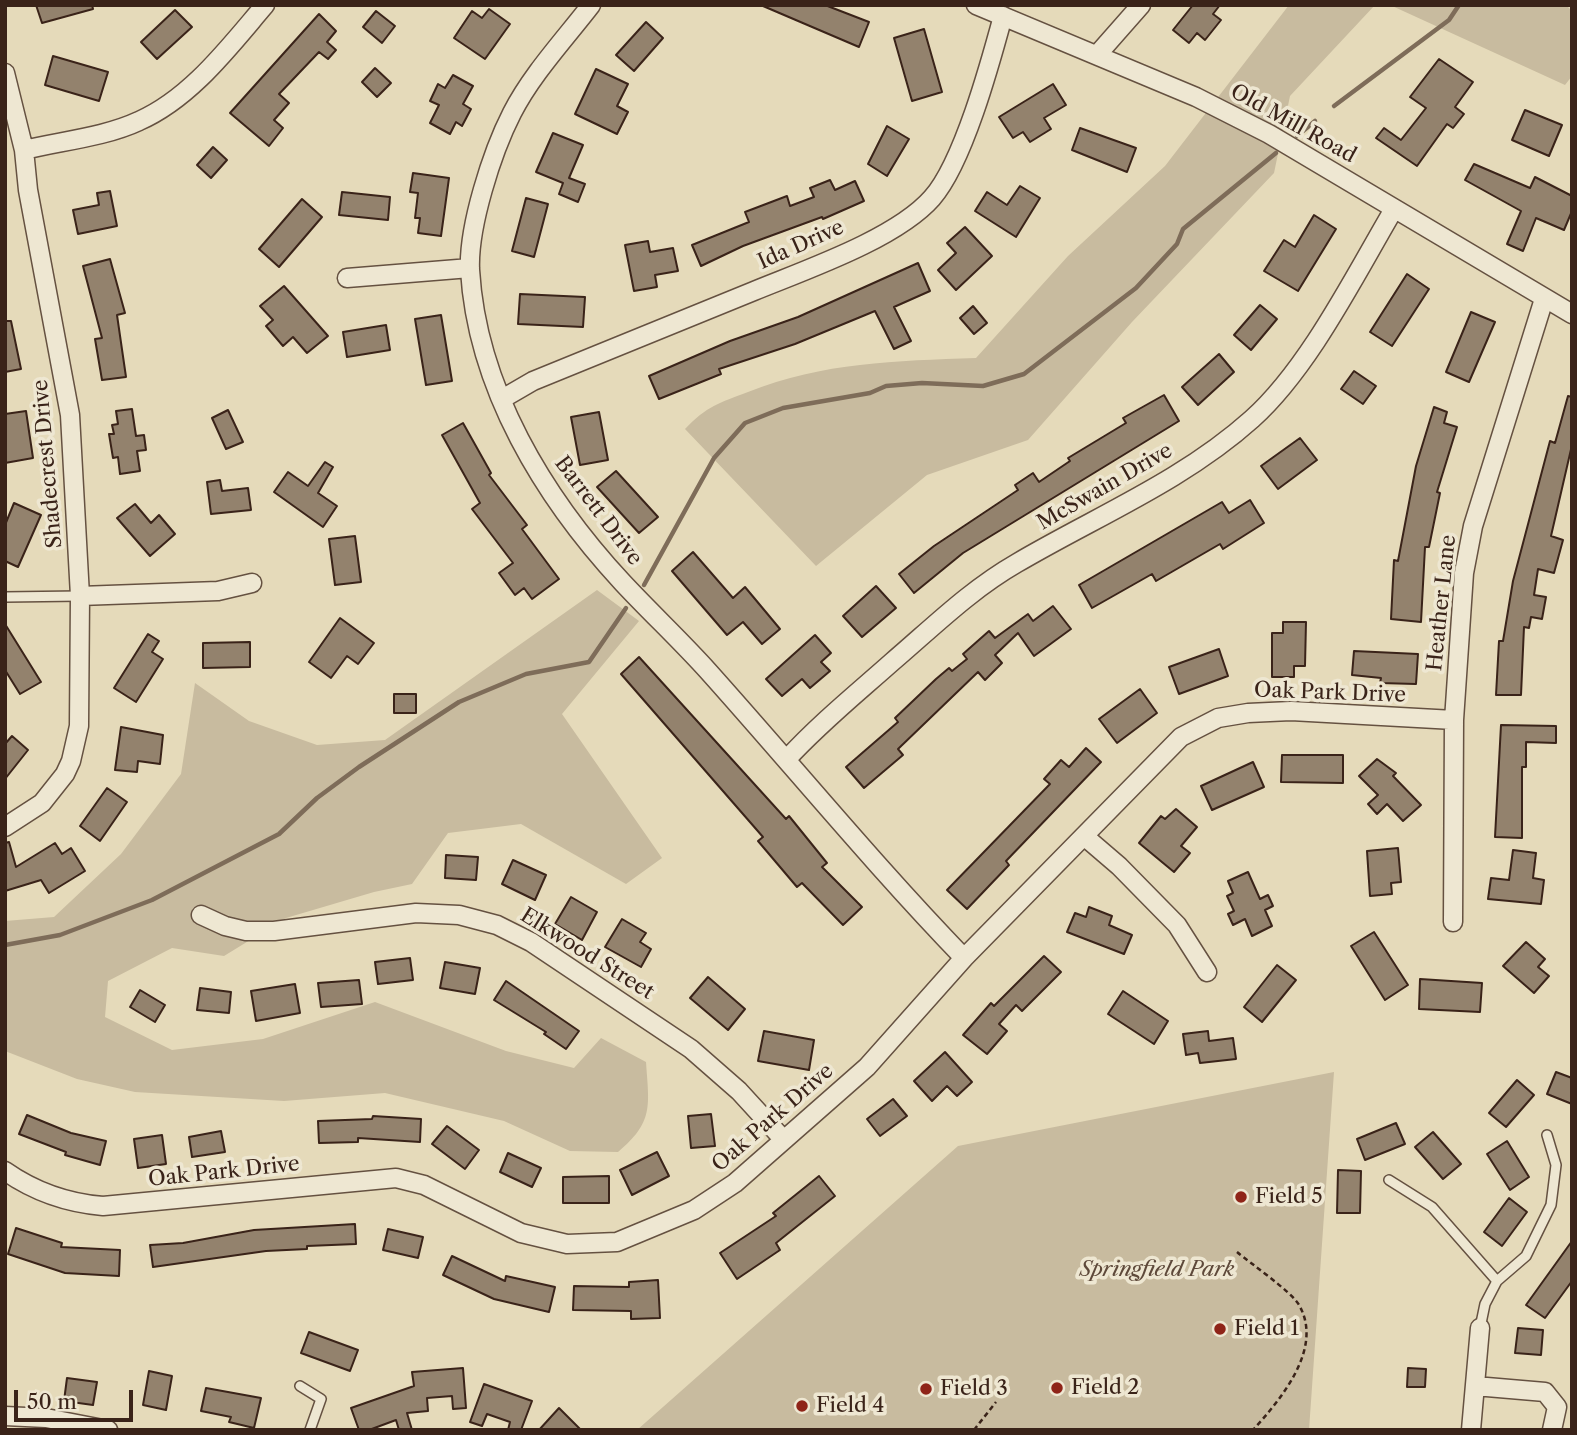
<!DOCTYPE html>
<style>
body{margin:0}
#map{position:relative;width:1577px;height:1435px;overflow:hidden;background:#e5daba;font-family:"Libre Caslon Text",serif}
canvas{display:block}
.frame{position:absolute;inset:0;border:7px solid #3a2319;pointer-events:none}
.scale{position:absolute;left:14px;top:1390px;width:119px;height:32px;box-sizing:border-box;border:4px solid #3a2319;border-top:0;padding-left:9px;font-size:21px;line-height:24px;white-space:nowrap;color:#3a2319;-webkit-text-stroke:5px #eee7d2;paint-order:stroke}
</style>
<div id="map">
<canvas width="1577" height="1435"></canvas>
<div class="frame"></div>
<div class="scale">50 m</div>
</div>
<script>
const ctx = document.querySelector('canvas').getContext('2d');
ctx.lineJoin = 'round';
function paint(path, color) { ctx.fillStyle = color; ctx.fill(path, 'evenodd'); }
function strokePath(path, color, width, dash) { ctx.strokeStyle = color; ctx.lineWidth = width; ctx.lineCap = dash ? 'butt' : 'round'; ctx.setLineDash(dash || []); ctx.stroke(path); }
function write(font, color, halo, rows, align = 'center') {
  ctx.font = font + ' "Libre Caslon Text",serif'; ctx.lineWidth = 7; ctx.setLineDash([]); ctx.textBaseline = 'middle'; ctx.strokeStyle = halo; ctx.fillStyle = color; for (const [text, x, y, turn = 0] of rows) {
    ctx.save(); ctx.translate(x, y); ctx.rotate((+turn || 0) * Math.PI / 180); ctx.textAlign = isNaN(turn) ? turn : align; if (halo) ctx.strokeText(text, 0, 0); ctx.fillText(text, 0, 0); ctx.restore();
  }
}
paint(new Path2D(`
 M1289 5H1375L1290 96 1274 173 1132 322 1028 440 927 475 816 566 685 429C707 406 719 403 748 392 824 362 895 361 976 358L1068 256 1165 166Z
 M1390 5H1566L1572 11V76L1565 85Z
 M597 590 639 621 562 714 662 858 626 884 521 824 448 833 412 884 374 892 286 918 224 956 172 948 108 981 105 1017 172 1050 263 1039 375 1002 506 1051 574 1068 601 1038 646 1062C649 1106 654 1122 618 1152L570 1151 504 1121 385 1093 284 1101 135 1092 77 1079 5 1051V921L54 917 121 854 181 774 195 683 249 721 317 745 385 740Z
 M1334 1072 1309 1430H637L958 1146Z`), '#c8bb9f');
strokePath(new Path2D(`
 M1334 106 1449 20 1459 5
 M1297 136 1315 121
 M644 585 714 458 745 423 783 408 870 393 886 386 922 383 983 386 1024 374 1136 288 1177 244 1183 229 1276 153
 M5 945 60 935 152 900 279 834 317 798 359 767 459 702 526 674 589 662 626 608`), '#7e6c59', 4.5);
const building = new Path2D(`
 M36 5H92L93 9 42 23Z
 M825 5 869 22 859 47 763 6Z
 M1193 5H1220L1213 14 1221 20 1205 40 1197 33 1189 43 1173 30Z
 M489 9 510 24 485 59 454 38 472 11 482 18Z
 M175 10 192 27 157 59 141 42Z
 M376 11 395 26 382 43 363 27Z
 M319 14 336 31 327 42 336 50 328 59 319 52 279 94 289 103 274 120 283 128 269 146 230 113Z
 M646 22 663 38 634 71 616 55Z
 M924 29 942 92 912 101 894 38Z
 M53 56 108 72 99 101 45 85Z
 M1439 59 1473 82 1455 107 1464 114 1453 128 1447 124 1417 166 1376 138 1384 128 1401 140 1426 108 1410 97Z
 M375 68 391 83 377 97 362 82Z
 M596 69 628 84 617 106 628 112 617 134 575 114Z
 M453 75 473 86 463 104 471 109 462 126 456 122 450 134 430 123 439 105 430 101 438 84 445 88Z
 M1053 84 1066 105 1044 118 1051 129 1030 142 1023 132 1013 138 999 117Z
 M1525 110 1562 125 1549 156 1512 140Z
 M887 126 909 139 887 176 868 164Z
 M1080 128 1136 148 1127 172 1072 150Z
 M553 133 583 145 569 178 585 184 578 202 559 194 563 183 536 172Z
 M213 147 227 160 211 178 197 165Z
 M1474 164 1530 188 1535 177 1572 196V211L1564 230 1536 218 1523 251 1507 244 1521 211 1465 180Z
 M413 173 449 178 441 236 418 233 420 218H415L418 193 410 192Z
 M830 180 835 190 855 181 864 201 823 219 822 217 743 246 701 266 692 245 749 222 745 212 787 196 790 206 814 197 810 188Z
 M1020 186 1040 198 1016 237 975 211 987 192 1007 205Z
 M110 191 117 226 78 234 73 210 99 205 97 193Z
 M342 192 390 197 388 220 339 215Z
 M526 198 548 204 534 257 512 251Z
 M302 199 322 217 279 267 259 249Z
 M1314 215 1336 229 1298 291 1264 271 1284 240 1295 247Z
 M965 227 992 256 956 290 938 270 956 253 947 243Z
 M648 241 650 252 673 248 678 271 655 275 657 287 634 291 625 245Z
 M110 259 125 313 117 315 126 377 102 380 95 339 102 338 83 266Z
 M918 263 930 291 894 307 911 341 894 349 875 311 795 344 719 369 721 374 659 399 649 376 730 341 798 317Z
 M1407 274 1429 289 1392 346 1370 332Z
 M284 286 328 336 307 353 293 337 283 346 266 326 273 320 260 306Z
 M520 294 585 297 583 327 518 324Z
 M1260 305 1277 319 1251 350 1234 335Z
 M973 306 987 323 974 334 960 318Z
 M1471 312 1495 322 1469 382 1446 372Z
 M441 315 452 381 426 385 415 319Z
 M5 321H11L21 369 5 372Z
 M386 325 390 350 347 357 343 332Z
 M1219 354 1234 372 1198 405 1182 387Z
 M1354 371 1376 386 1363 404 1341 389Z
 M1164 395 1179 421 963 553 914 593 899 574 934 546 1018 490 1015 485 1033 473 1039 482 1070 461 1068 458 1126 423 1123 418Z
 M1568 396 1572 397V445L1551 536 1563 540 1554 573 1538 569 1534 595 1546 597 1542 619 1531 617 1529 628 1524 627 1521 695H1496L1499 641H1503L1513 581 1550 441 1555 443Z
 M1434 407 1447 412 1444 423 1457 427 1437 492 1440 493 1429 547H1425L1421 622 1391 619 1394 560 1398 561 1416 466Z
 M132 409 136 436 144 435 146 450 137 451 140 471 120 474 118 457 113 458 109 434H114L112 425 118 424 116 411Z
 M228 410 243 442 226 449 212 418Z
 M26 411 33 458 5 463V414Z
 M599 412 608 460 580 465 571 417Z
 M463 423 491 473 489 475 527 525 522 529 559 579 532 599 524 588 515 595 499 573 513 563 472 509 480 503 442 435Z
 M1300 438 1317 460 1278 489 1261 466Z
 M325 462 333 467 318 493 337 506 323 527 274 492 288 472 308 486Z
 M616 471 658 517 639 533 597 487Z
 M220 480 222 491 248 488 251 510 211 514 207 482Z
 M1250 500 1264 523 1223 549 1220 544 1156 581 1152 574 1092 608 1079 585 1222 502 1229 513Z
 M14 503 41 515 18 567 5 561V525Z
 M135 504 151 523 159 515 175 534 150 556 117 518Z
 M355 536 361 582 335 585 329 539Z
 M693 552 733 598 745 587 780 629 762 644 743 622 727 635 672 571Z
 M876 586 896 608 862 637 843 616Z
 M1053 606 1071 629 1034 656 1018 633 995 655 1002 663 985 680 978 672 898 749 903 755 864 788 846 767 898 722 895 718 936 679 949 668 952 671 967 659 963 654 989 631 995 638 1028 614 1033 621Z
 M340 618 374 643 358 664 347 656 331 678 309 662Z
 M1283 622H1306L1305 666H1294V677H1272V633H1283Z
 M5 624 41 682 20 694 5 670Z
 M148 634 159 641 152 652 163 659 136 702 114 688Z
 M815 635 831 653 821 662 830 671 810 688 802 679 782 696 766 679Z
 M250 642V667L203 668V643Z
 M1219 649 1228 676 1179 694 1169 667Z
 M1354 651 1418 654 1416 684 1380 683 1381 678 1352 675Z
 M639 657 786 819 789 816 827 863 822 867 862 907 843 925 802 883 797 887 758 841 763 837 621 674Z
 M1140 689 1157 713 1117 743 1099 719Z
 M394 694H416V713H394Z
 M1501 725 1556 726V743L1526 742V767H1522V838L1495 837Z
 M121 727 163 735 160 764 138 761 137 772 115 770Z
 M12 736 28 750 5 779V744Z
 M1086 748 1101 762 1006 861 1009 865 967 909 947 890 1050 784 1044 779 1061 760 1069 767Z
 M1282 755H1343V783L1281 782Z
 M1377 759 1396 773 1393 776 1421 805 1403 821 1387 804 1377 814 1368 804 1378 795 1359 776Z
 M1253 762 1264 787 1212 810 1201 786Z
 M107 788 127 802 100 841 80 826Z
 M1176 809 1197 827 1181 846 1190 853 1174 872 1139 843 1161 816 1165 819Z
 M9 842 16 867 55 843 62 854 71 848 85 871 49 893 41 880 5 891V843Z
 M1398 848 1401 882 1391 883 1392 894 1370 896 1367 851Z
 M1513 850 1536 853 1533 878 1544 880 1541 904 1488 899 1491 878 1509 880Z
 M446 855 478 857 476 880 445 878Z
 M513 860 546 875 535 900 502 884Z
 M1248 872 1260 899 1268 895 1273 906 1265 910 1272 926 1252 936 1245 919 1233 925 1228 914 1234 911 1227 896 1233 893 1228 881Z
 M571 897 597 912 582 940 555 924Z
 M1089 907 1112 916 1109 925 1132 935 1124 954 1067 932 1075 913 1086 917Z
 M622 919 646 933 640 942 651 949 641 967 605 947Z
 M1374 932 1408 985 1385 1000 1351 946Z
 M1526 942 1545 959 1538 967 1549 976 1534 993 1503 966Z
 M1044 956 1061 972 1022 1011 1016 1005 999 1024 1007 1031 987 1054 963 1035 991 1003 994 1006Z
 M410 958 413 980 378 984 375 962Z
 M445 962 480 968 475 994 440 988Z
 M1277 965 1296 980 1262 1022 1244 1007Z
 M708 977 745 1009 728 1030 690 998Z
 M1420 979 1482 983 1480 1012 1419 1009Z
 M359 980 362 1004 321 1007 318 983Z
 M506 981 579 1031 566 1049 544 1034 546 1032 494 1000Z
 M295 984 300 1013 256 1021 251 991Z
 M200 988 231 992 229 1013 197 1010Z
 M140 990 165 1005 155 1022 130 1007Z
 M1123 991 1168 1021 1154 1044 1108 1014Z
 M764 1031 814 1040 809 1070 758 1061Z
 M1208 1031 1209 1041 1233 1038 1236 1059 1200 1063 1198 1053 1186 1055 1183 1034Z
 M945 1052 972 1082 957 1096 947 1086 932 1101 914 1081Z
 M1556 1072 1572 1078V1104L1547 1094Z
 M1517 1080 1534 1095 1506 1127 1489 1113Z
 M893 1099 907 1116 880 1136 867 1119Z
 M711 1114 715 1146 691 1148 688 1116Z
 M27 1115 71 1133 106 1141 100 1165 65 1155 66 1152 19 1134Z
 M373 1116 421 1119 420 1142 358 1138V1142L319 1143 318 1121 372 1119Z
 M1396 1123 1405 1144 1365 1160 1357 1139Z
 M447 1126 479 1150 465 1169 432 1144Z
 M221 1131 225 1152 192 1157 189 1137Z
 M1433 1132 1461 1164 1443 1179 1415 1147Z
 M162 1135 166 1164 138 1168 134 1139Z
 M1507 1141 1529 1177 1510 1190 1487 1154Z
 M657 1152 669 1176 632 1195 620 1170Z
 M508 1153 541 1168 532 1187 500 1172Z
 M1338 1170 1361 1171 1360 1213H1337Z
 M609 1176V1203H563V1177Z
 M819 1176 835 1196 776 1243 780 1250 737 1279 720 1253 776 1216 773 1213Z
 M1509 1198 1527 1212 1502 1246 1484 1232Z
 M355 1224 356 1244 307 1246V1249L266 1251 153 1267 150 1245 183 1243 254 1230Z
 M16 1228 62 1243 61 1247 120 1250 119 1276 65 1273 8 1254Z
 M388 1229 423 1237 418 1258 383 1250Z
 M1572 1241V1281L1545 1318 1526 1305Z
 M452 1256 505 1281 506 1276 555 1287 549 1312 494 1299 443 1275Z
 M658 1280 660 1318 631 1319V1311L573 1310 574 1286 629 1287V1282Z
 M1518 1328 1543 1330 1541 1355 1515 1353Z
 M309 1332 358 1350 350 1371 301 1353Z
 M463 1368 466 1408 453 1409 452 1396 427 1398 428 1411 407 1413 412 1430H399L396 1420 369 1430H359L351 1408 414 1386 412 1372Z
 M1408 1368 1426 1369 1425 1387H1407Z
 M149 1371 172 1376 166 1410 143 1405Z
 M67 1378 97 1382 93 1405 64 1401Z
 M484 1384 532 1401 521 1430H508L510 1422 487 1414 482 1426 470 1422Z
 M206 1388 261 1398 254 1428 229 1422 231 1417 201 1411Z
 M559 1408 581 1430H539Z`);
paint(building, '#93826d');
strokePath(building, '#3a2319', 2);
const lane = new Path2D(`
 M5 597 80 596
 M1389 1180 1432 1207 1497 1281 1485 1304 1480 1328
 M1497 1281 1526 1256 1551 1205 1556 1165 1547 1135
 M300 1386 321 1399 310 1430`);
const street = new Path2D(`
 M591 5C564 40 532 74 512 113 492 152 468 227 470 270 477 388 544 498 623 583 651 613 681 641 708 671 794 767 875 866 964 958
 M976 5 1196 97 1269 134 1572 314
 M1097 55 1141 5
 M5 73 24 150 28 190 70 415 80 596 79 726 71 761 65 774 42 803 5 827
 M24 150C61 141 105 137 139 121 191 98 229 47 265 5
 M347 278 470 268
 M502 399 533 381C606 351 680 321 754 291 805 270 896 239 932 198 963 163 990 64 1003 16
 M80 596 218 591 252 583
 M787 759C819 724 856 694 892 662 933 627 970 590 1017 563 1095 517 1183 481 1252 419 1309 368 1355 275 1394 209
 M1084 836 1119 866 1177 925 1207 972
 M201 915 225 926 246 931H274L416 913 459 915 497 925 531 942 691 1049 739 1091 783 1139
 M1453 922 1454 720 1464 573 1473 526 1544 299
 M5 1171C35 1192 67 1203 103 1206L396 1178 424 1185 521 1233 567 1244 617 1242 694 1210 735 1183 867 1067 964 958 1181 737 1218 718 1248 713 1291 711 1454 720
 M1475 1386 1545 1392 1557 1407 1552 1430
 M5 1416 46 1418 108 1430
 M1471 1430 1480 1328`);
strokePath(lane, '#655141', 12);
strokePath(street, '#655141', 21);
strokePath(new Path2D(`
 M1237 1252C1250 1263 1292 1292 1299 1305 1324 1348 1281 1399 1253 1430
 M974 1430 996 1402`), '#3a2319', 2.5, [5, 3.5]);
strokePath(lane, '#eee7d2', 9);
strokePath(street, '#eee7d2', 18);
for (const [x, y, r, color] of [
 [1241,1197,7,"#8f2418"],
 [1220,1329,7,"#8f2418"],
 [1057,1388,7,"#8f2418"],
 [926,1389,7,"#8f2418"],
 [802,1406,7,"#8f2418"]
]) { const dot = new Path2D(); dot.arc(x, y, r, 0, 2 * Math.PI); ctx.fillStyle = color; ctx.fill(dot); strokePath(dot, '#eee7d2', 2.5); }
write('21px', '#3a2319', '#eee7d2', [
 ["Old Mill Road",1293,124,29],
 ["Ida Drive",801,245,-24],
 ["Shadecrest Drive",48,464,-95],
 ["McSwain Drive",1105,487,-30],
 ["Barrett Drive",598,511,53],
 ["Heather Lane",1442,603,-84],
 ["Oak Park Drive",1330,693,2],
 ["Elkwood Street",587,954,32],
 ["Oak Park Drive",773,1118,-41],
 ["Oak Park Drive",224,1172,-6]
]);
write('21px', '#3a2319', '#eee7d2', [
 ["Field 5",1255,1197],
 ["Field 1",1234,1329],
 ["Field 2",1071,1388],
 ["Field 3",940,1389],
 ["Field 4",816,1406]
], 'left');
write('italic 21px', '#5e493a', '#eee7d2', [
 ["Springfield Park",1157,1270]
]);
</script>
